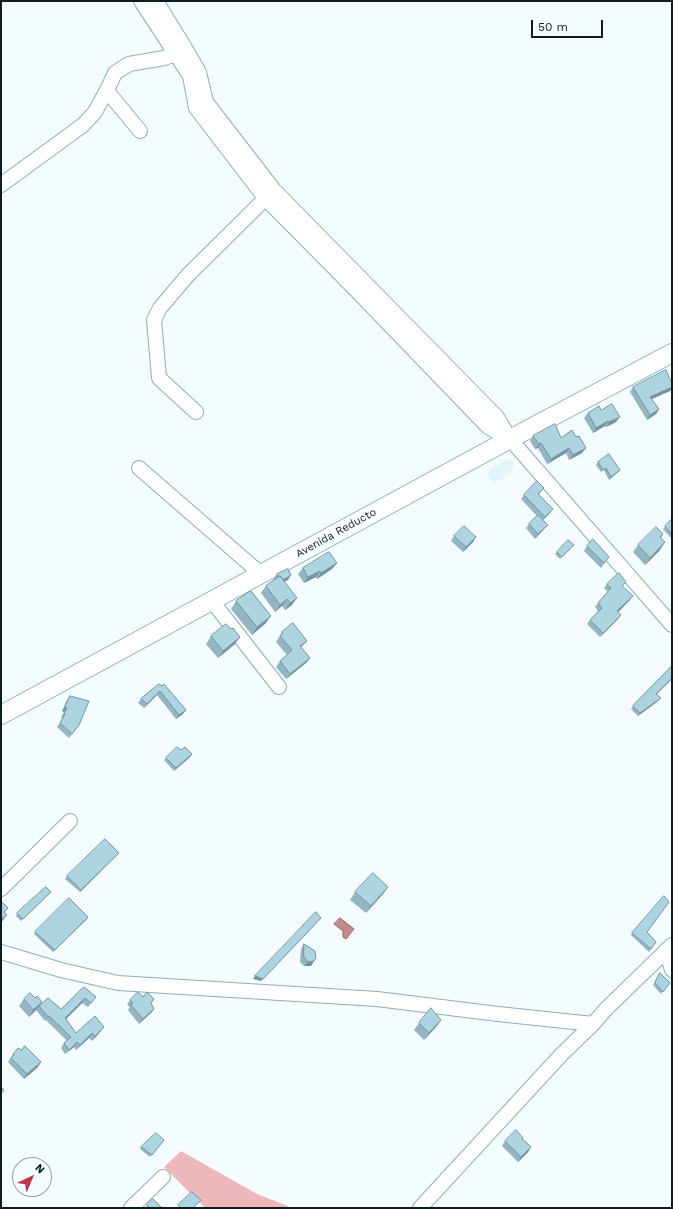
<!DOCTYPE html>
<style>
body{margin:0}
#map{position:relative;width:673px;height:1209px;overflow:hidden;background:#f4fcff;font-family:"Work Sans",sans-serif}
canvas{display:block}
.frame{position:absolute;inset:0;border:2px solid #0d1c21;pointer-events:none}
.north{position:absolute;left:12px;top:1157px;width:40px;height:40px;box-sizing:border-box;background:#f4fcff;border:1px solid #98a2a6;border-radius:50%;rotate:44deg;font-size:11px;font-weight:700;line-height:16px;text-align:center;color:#0d1c21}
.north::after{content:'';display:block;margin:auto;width:14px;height:18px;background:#c4334c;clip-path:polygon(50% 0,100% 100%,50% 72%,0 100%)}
.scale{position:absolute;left:531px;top:20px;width:72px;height:18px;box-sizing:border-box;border:2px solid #0d1c21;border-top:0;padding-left:5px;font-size:12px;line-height:14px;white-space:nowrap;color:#0d1c21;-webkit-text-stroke:3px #f4fcff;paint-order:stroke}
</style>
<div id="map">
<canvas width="673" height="1209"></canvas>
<div class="frame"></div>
<div class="north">N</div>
<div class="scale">50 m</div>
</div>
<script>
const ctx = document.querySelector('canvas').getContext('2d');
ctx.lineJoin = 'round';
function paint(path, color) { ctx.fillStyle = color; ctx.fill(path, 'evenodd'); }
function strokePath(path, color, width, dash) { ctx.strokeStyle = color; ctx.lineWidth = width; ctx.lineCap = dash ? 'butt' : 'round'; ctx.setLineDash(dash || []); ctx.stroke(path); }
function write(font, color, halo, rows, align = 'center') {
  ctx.font = font + ' "Work Sans",sans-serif'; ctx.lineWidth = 4; ctx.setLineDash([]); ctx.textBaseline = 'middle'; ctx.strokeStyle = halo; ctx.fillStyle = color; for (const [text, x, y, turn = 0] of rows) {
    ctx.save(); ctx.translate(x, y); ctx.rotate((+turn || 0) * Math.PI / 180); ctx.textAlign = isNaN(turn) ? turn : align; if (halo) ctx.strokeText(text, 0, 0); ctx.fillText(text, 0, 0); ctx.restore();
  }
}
paint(new Path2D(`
 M510 458 515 465 511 468 513 472 493 484 487 473 490 471 489 470 497 465 498 466 501 465 500 463Z`), '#e1f5fb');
paint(new Path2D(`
 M181 1151 257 1194 288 1206 286 1208H205L164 1167Z`), '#eeb8bb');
const water = new Path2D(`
 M340 918 354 929 346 939 343 937V931L334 924Z`);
paint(water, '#c5898c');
strokePath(water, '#8e686c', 1);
const minor = new Path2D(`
 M141 1 190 76 196 108 265 198 357 291 488 427 508 438
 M156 1 182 43 199 72 206 102 274 190 497 417 510 439 672 625
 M107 91 140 131
 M1 185 83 125 95 112 108 88 115 73 129 64 164 58 176 54 184 50
 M196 412 159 378 154 320 160 308 188 275 273 191
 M139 468 261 574
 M212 601 279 687
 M1 889 70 821
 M666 950 672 970
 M1 952 61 970 118 983 377 999 498 1014 593 1024 606 1009 672 945
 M131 1208 163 1177
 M420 1208 562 1054 593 1024`);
const major = new Path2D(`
 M1 715 510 439 672 353`);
strokePath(minor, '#89b0bd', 16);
strokePath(major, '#89b0bd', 20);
strokePath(minor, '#fff', 14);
strokePath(major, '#fff', 18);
paint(new Path2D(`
 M672 384V388L670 391 652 399 659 409 656 414 647 420 630 392 633 387Z
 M601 410 616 422 606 427 605 426 593 433 584 418 588 413Z
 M533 436 561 438 582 453 569 460 566 453 547 464 538 448 535 449 530 441Z
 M598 462 620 470 618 472 609 480 604 470 601 472 596 465Z
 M541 492 539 494 550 513 543 520 548 525 544 529 535 539 526 528 529 524 537 516 521 499 524 495Z
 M672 519V539L663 529Z
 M663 534 661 538 660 550 645 565 633 552 638 545Z
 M454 536 476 537 473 542 463 552 451 541Z
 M574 545 560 559 555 554 557 552Z
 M587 546 609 557 601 568 584 551Z
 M337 563 332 569 317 579 316 577 304 583 298 574 303 568Z
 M277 574 288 580 284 582 292 605 285 610 282 606 275 612 261 593 266 586 274 580 273 579Z
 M607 584 623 586 630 600 618 612 621 615 618 619 600 637 587 624 590 620 598 611 595 607 598 603 608 592 604 588Z
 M236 601 266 623 252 635 231 609Z
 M231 629 235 644 218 658 206 644 211 636Z
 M282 632 302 646 301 647 310 658 306 663 286 679 276 667 280 661 287 655 276 642Z
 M672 666V679L656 694 658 701 638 716 631 709 633 706Z
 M159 684 183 714 176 719 157 695 144 708 138 703 141 699Z
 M70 696 79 725 69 738 57 727 63 718 61 717 64 712 62 711 67 700Z
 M181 750 192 754 190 757 174 771 164 760 166 758Z
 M119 853 80 892 65 879 67 876Z
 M388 887 383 894 366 913 350 900 355 892Z
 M49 894 21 921 16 916 17 913Z
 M87 919 53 952 34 934 35 932Z
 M647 932 656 942 649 952 631 935 632 933Z
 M304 944 314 961 311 966H304L300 962 301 949Z
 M660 973 668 985 661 994 653 985Z
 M84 987 96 997 88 1007 82 1003 66 1019 76 1033 104 1027 100 1032 92 1041 89 1038 76 1050 74 1047 65 1054 61 1048 64 1043 67 1041 46 1020 45 1021 36 1010 29 1017 19 1006 24 999 40 1004 61 1009Z
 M143 997 154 999 151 1003 154 1009 151 1013 139 1024 128 1010 130 1007 127 1005 130 1000Z
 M441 1020 436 1027 424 1040 414 1030 419 1023Z
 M13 1054 38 1067 24 1079 8 1062 10 1059Z
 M523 1139 531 1147 528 1152 518 1162 502 1146 505 1141Z
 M164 1140 150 1157 140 1149 141 1147Z
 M147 1205 162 1208H146V1207Z`), '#94b6c2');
paint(new Path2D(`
 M672 387V388L670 391 647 401 650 397Z
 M659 409 656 414 647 420 650 415Z
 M620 417 616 422 606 427 609 422Z
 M608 421 605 426 593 433 596 428Z
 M541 443 538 448 535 449 539 444Z
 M569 448 566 453 547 464 551 459Z
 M586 448 582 453 569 460 573 455Z
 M620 470 618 472 609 480 611 477Z
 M553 509 550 513 542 521 545 517Z
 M548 525 544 529 535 539 538 534Z
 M476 537 473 542 463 552 466 547Z
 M665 542 660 550 645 565 650 558Z
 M337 563 332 569 317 579 321 573Z
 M320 571 316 577 304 583 308 577Z
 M291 575 288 580 277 586 281 581Z
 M633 596 630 600 614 616 617 611Z
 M297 598 292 605 285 610 290 603Z
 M287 599 282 606 275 612 280 605Z
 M621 615 618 619 600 637 603 633Z
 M271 616 266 623 252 635 257 627Z
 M240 637 235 644 218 658 223 651Z
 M307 641 302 646 296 651 300 646Z
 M310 658 306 663 286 679 290 674Z
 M672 678V679L654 697 656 694Z
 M160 691 157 695 144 708 147 704Z
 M661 698 658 701 638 716 640 713Z
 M65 707 67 708 64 712 62 711Z
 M186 710 183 714 176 719 179 715Z
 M192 754 190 757 174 771 176 768Z
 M119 853 80 892 81 890Z
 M388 887 383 894 366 913 371 906Z
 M7 915 1 923V920Z
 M88 917 87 919 53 952Z
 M321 918 261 981 253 979 255 976Z
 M314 961 311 966H304L308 962Z
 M85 998 82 1003 62 1023 65 1018Z
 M42 1002 36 1010 29 1017 33 1010Z
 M154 1009 151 1013 139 1024 143 1019Z
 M441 1020 436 1027 424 1040 429 1033Z
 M104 1027 100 1032 92 1041 95 1036Z
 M92 1033 89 1038 76 1050 80 1045Z
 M77 1042 74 1047 65 1054Z
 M41 1062 38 1067 24 1079 27 1074Z
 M531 1147 528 1152 518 1162 521 1157Z`), '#78949e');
const building = new Path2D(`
 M666 370 672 384V387L650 397 659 409 650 415 633 387Z
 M612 404 620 417 609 422 608 421 596 428 588 413 599 406 601 410Z
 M555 424 561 438 572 430 576 437 579 436 586 448 573 455 569 448 551 459 541 443 539 444 533 436Z
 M609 454 620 470 611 477 606 468 603 470 598 462Z
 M537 481 544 488 538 494 553 509 545 517 524 495Z
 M538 515 548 525 538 534 529 524Z
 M672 519V534L665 526Z
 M464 526 476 537 466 547 454 536Z
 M656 527 663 534 660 537 665 542 650 558 638 545Z
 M593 539 609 557 604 563 587 546Z
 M568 540 574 545 562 557 557 552Z
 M329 552 337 563 321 573 320 571 308 577 303 568Z
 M288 569 291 575 283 580 280 576 278 577 277 574Z
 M619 573 626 582 622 586 633 596 617 611 621 615 603 633 590 620 602 608 598 603 611 588 607 584Z
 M280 576 297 598 290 603 287 599 280 605 266 586Z
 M251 591 271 616 257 627 236 601Z
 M293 623 307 641 300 646 310 658 290 674 280 661 292 650 280 636 283 633 282 632Z
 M226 624 231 629 233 628 240 637 223 651 211 636Z
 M672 666V678L656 694 661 698 640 713 633 706Z
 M159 684 162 686 164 684 186 710 179 715 160 691 147 704 141 699Z
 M70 696 89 701 79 725 72 734 60 723 65 714 64 713 67 708 65 707Z
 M177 747 181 750 185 747 192 754 176 768 166 758Z
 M105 839 119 853 81 890 67 876Z
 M373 873 388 887 371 906 355 892Z
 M46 887 51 892 23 919 17 913Z
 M664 896 669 902 647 932 656 942 651 949 632 933Z
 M69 898 88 917 55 950 35 932Z
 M1 901 8 908 4 912 7 915 1 920Z
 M316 912 321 918 263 979 255 976Z
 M304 944 315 951 316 958 314 961 308 962 304 957Z
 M660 973 670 983 663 992 655 983Z
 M84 987 96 997 91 1003 85 998 65 1018 76 1033 95 1016 104 1027 95 1036 92 1033 80 1045 77 1042 69 1050 64 1043 71 1037 49 1016 48 1017 39 1006 48 998 61 1009Z
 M138 992 143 997 147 992 154 999 151 1003 154 1009 143 1019 131 1005 133 1003 130 1000Z
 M30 993 35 998 37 996 42 1002 33 1010 24 999Z
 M431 1008 441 1020 429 1033 419 1023Z
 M25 1046 41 1062 27 1074 11 1058 14 1055 13 1054 18 1048 21 1050Z
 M1 1087 4 1090 1 1094Z
 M516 1130 523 1138 522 1139 531 1147 521 1157 505 1141Z
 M156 1133 164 1140 152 1155 141 1147Z
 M192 1192 201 1200 193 1208H181L178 1205Z
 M153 1199 162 1208H150L147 1205Z`);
paint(building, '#acd4e1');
strokePath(building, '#78949e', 1);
write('11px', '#0d1c21', '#f4fcff', [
 ["Avenida Reducto",336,533,-29]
]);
</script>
